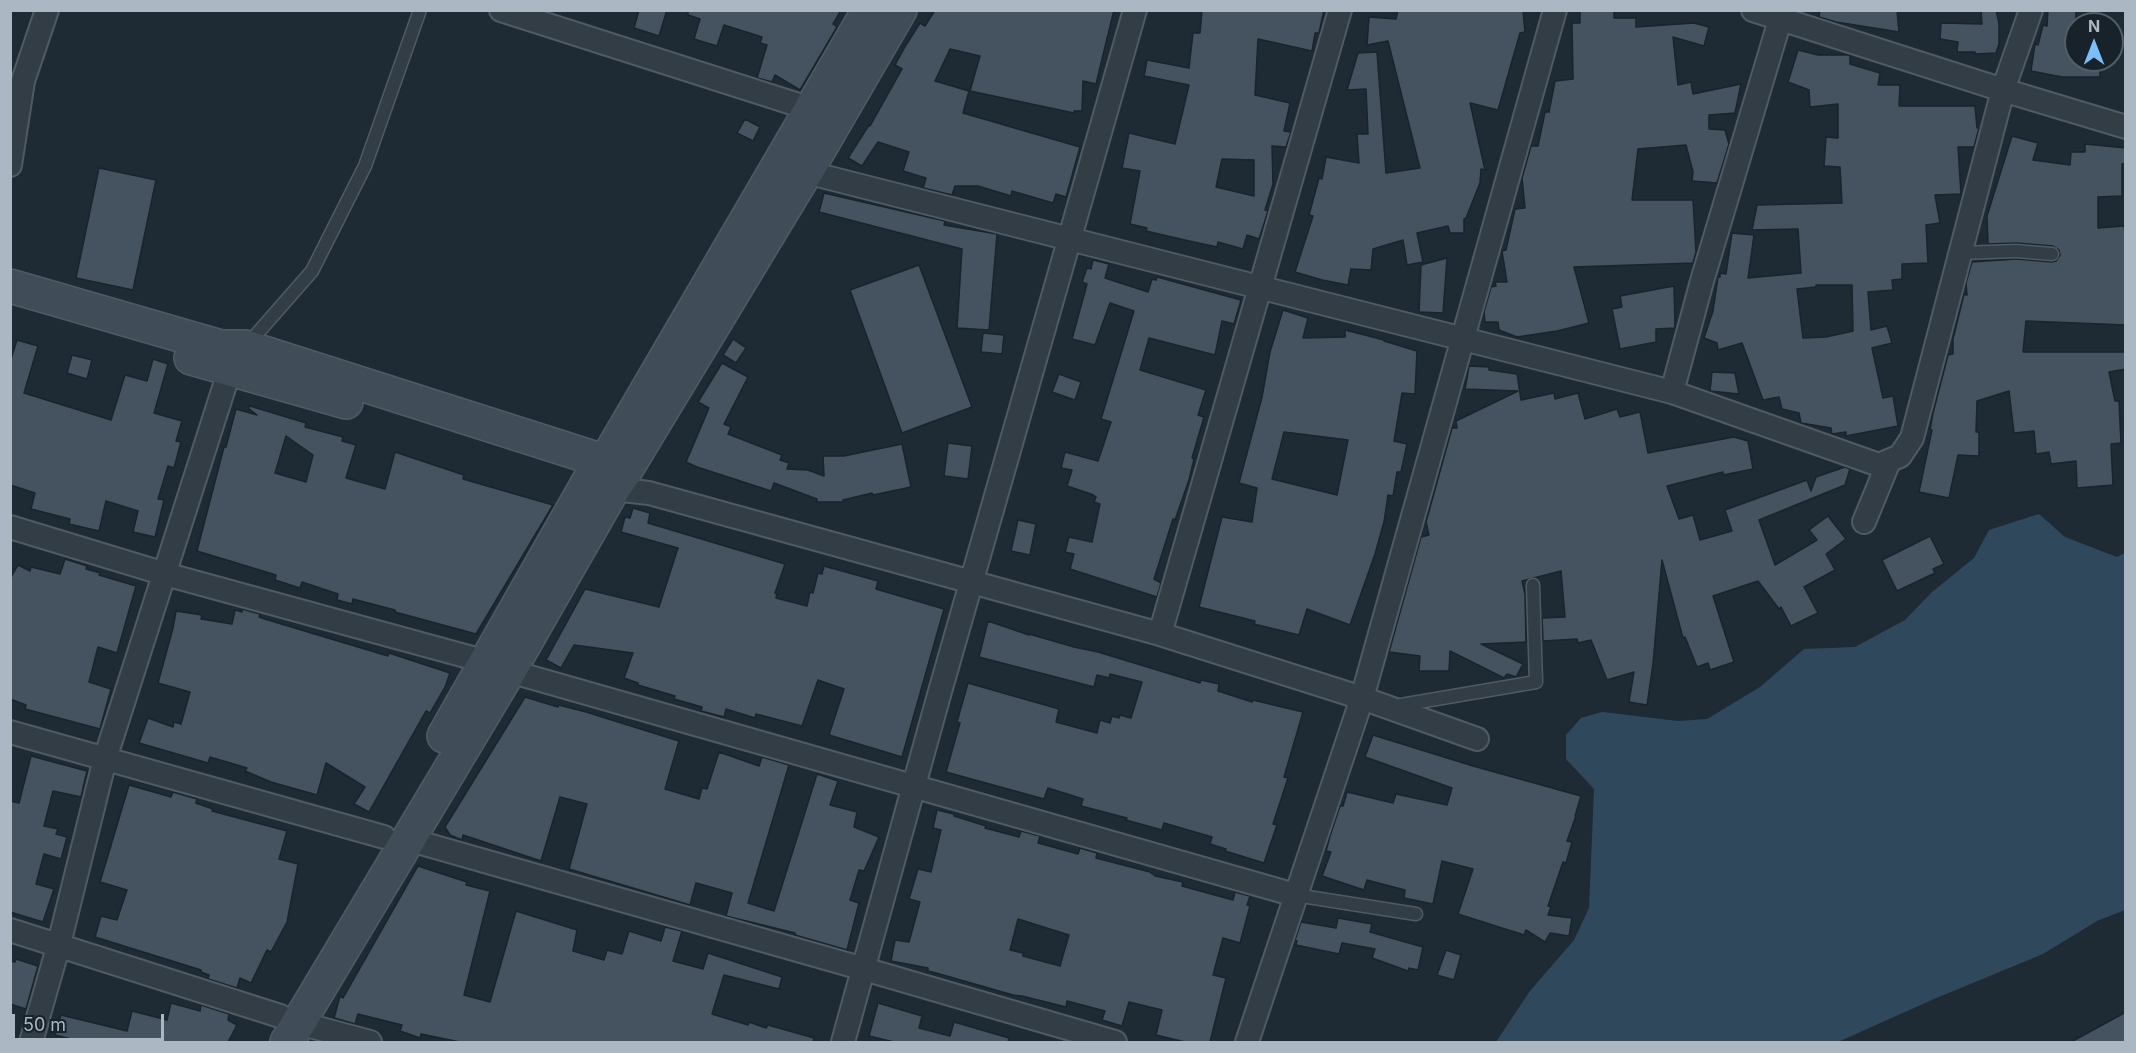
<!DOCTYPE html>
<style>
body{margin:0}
#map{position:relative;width:2136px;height:1053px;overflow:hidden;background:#1e2b35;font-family:Inter,sans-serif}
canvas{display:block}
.frame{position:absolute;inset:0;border:12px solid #abb8c3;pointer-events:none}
.north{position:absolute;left:2064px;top:12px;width:60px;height:60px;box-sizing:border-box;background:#17222a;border:2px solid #525e67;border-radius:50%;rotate:0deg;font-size:16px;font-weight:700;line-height:24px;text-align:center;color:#abb8c3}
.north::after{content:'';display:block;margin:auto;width:21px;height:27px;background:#7bbef9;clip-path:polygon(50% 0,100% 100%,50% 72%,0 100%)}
.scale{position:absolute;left:12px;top:1014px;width:152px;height:27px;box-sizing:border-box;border:3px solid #abb8c3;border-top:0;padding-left:8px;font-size:18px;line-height:21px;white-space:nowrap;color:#abb8c3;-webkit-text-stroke:4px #17222a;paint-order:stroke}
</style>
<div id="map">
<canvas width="2136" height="1053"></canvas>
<div class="frame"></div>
<div class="north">N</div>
<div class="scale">50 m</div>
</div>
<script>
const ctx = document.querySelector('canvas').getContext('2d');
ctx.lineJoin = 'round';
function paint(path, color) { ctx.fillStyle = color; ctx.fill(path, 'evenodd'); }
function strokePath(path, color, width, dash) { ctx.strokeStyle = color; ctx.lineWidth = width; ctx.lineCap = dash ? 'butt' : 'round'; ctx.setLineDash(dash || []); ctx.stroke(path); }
paint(new Path2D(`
 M2039 514 2065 537 2117 557 2125 553V910L2097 921 2043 954 1934 999 1838 1042H1496L1530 991 1574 940 1589 908 1594 789 1566 759V735L1581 718 1602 712 1678 721 1707 719 1760 687 1804 649 1855 647 1905 620 1932 592 1974 558 1989 530Z`), '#30485b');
const building = new Path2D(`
 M639 10H667L659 36 634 28Z
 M688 10H841L833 24 837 27 800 90 775 75 772 82 757 78 767 45 760 43 762 37 724 25 717 46 694 39 700 19 688 15Z
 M935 10H1114L1096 84 1083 81 1082 111H1074V113L970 91 980 56 950 49 935 81 969 91 963 113 1080 147 1066 197 1056 194 1053 203 1012 191 1011 196 978 186H955L952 195 923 188 926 178 903 171 909 152 878 142 862 166 848 158 869 125 870 126 902 69 895 65 906 45 920 23 925 26Z
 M1202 10H1324L1319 33H1315L1312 51 1258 39 1255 95 1290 103 1284 131 1291 132 1286 147 1272 146 1273 184 1265 210 1268 211 1259 239 1247 235 1243 249 1218 242 1217 247 1189 241 1146 231 1147 228 1130 224 1140 171 1122 168 1129 133 1175 144 1189 85 1144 76 1147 60 1189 68 1193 33H1200ZM1222 159 1254 160V196L1216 187Z
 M1398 10H1523L1525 32 1520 33 1498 110 1470 103 1485 170 1481 169 1480 183 1466 218 1464 219V233H1450L1448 226 1417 233 1423 262 1407 265 1403 240 1373 249 1371 270 1351 269 1348 285 1322 280 1295 272 1313 216 1309 215 1319 178 1322 179 1326 157 1359 163 1357 134H1368L1366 89 1347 90 1358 53 1377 52 1386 173 1420 168 1388 41 1367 45 1369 17 1396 19Z
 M1580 10H1614V18H1636V27L1694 23 1709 27 1704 46 1673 37 1678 85 1691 82 1693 94 1741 84 1735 113 1709 115V129L1725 130 1729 144 1717 183 1692 181 1693 172 1686 145 1638 149 1632 200H1693L1696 252 1693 263 1574 267 1589 323 1557 331 1517 337 1499 330 1498 322H1485L1484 312 1491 287 1496 286 1495 282H1507L1502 251 1506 250 1515 209 1525 208 1522 178 1531 146H1538L1545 112H1549L1555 81 1573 79 1572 23H1580Z
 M1820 10H1897L1899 32 1836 22 1819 17Z
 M1981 10H1996L1999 23V44L1996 53 1975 54V52H1957L1958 42 1940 39 1941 23 1982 24Z
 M2048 10H2076V60H2100V77H2062L2031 71 2035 44 2038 45 2043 25 2047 26Z
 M1798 50 1818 55H1850V64L1880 73 1878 85H1900L1899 106H1975L1977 128H1979L1974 147H1958L1961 194 1935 195 1940 223 1926 225 1928 263 1902 264V279L1892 280 1893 290 1868 292 1871 330 1887 326 1892 343 1872 348 1883 398 1893 396 1898 426 1846 436V432L1832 434 1831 428 1801 423 1799 413 1782 409 1779 397 1763 400 1742 343 1718 350 1717 343 1704 338 1713 311 1718 277H1720V273L1726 274 1732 233 1754 235 1748 278 1801 273 1798 229 1752 230 1757 205 1842 203 1840 167 1824 166 1826 137 1838 138V104L1810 107 1809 90 1788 82ZM1816 285H1852L1853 331 1826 337 1803 338 1797 289 1816 287Z
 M745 119 760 127 753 141 737 133Z
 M2012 136 2038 143 2033 160 2070 165 2071 152H2085V144L2126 148V163L2122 164V196L2098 197V228L2124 226 2126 237V325L2026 321 2023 352H2126V369L2109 372 2115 401H2119L2121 443 2111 444 2113 485 2077 488 2076 461 2051 464 2049 452 2036 454 2034 431 2014 433 2009 391 1977 401 1976 432H1979V456L1958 455 1949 498 1919 492 1932 430H1930L1933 413 1948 355 1953 354V339L1964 294 1967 295 1966 283 1972 262 2016 259 2052 262 2056 261 2060 255 2059 250 2053 246 2017 243 1988 244 1987 216Z
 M99 168 156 180 133 290 76 278Z
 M824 193 945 221 944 225 997 234 989 330 957 328 962 249 819 212Z
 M1447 258 1443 313 1419 312 1421 265Z
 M1093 260 1109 264 1105 278 1148 292 1152 279 1156 280 1157 277 1241 300 1234 324 1222 321 1215 355 1149 338 1140 370 1206 390 1198 415 1204 417 1192 458 1194 459 1189 480 1175 520 1173 519 1154 579 1161 583 1157 597 1070 569 1074 554 1065 552 1069 537 1092 542 1100 504 1094 502 1096 497 1091 494 1067 486 1072 470 1061 468 1065 452 1098 461 1111 422 1101 419 1134 311 1110 303 1095 345 1072 339 1087 284 1082 282 1087 268 1091 269Z
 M919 265 972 407 902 433 850 290Z
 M1674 286 1675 328 1656 329V342L1620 349 1612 309 1622 307 1620 296Z
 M1283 310 1308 318 1303 338 1345 337V330L1384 340V341L1417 351 1415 394 1402 393 1394 441 1407 444 1401 472H1397L1393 496 1388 495 1384 522 1375 554 1350 625 1307 609 1299 635 1254 624 1255 621 1199 607 1222 517 1252 522 1257 488 1239 483 1262 397 1270 352ZM1284 432 1348 440 1337 495 1272 479Z
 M983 333 1004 335 1002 354 981 352Z
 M733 339 746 348 736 363 723 355Z
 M17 340 38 346 24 393 111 420 125 375 147 381 153 359 168 364 154 413 182 421 176 441 181 442 174 468 168 466 158 499 164 500 155 537 133 532 138 511 106 501 99 531 69 524 70 519 31 509 35 493 10 485V362Z
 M72 355 92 360 87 379 67 373Z
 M722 363 748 377 724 424 731 427 728 434 782 455 780 460 789 463 787 469 808 470 824 476 823 456H844L902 444 911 487 873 495 872 493 843 500V502H817V499L774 483 771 491 697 467 686 462 709 408 698 402Z
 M1469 366 1489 367V370L1517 374 1521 400 1554 393 1555 399 1578 393 1585 419 1617 409 1620 417 1640 412 1648 453 1734 437 1748 441 1753 469 1723 475V472L1667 486 1679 519 1693 515 1700 540 1732 531 1725 510 1807 480 1811 491 1816 477 1845 467 1850 469 1845 485 1759 520 1775 565 1817 540 1809 530 1828 516 1846 539 1826 554 1835 570 1804 587 1818 613 1791 626 1781 607 1779 609 1758 581 1713 596 1734 662 1710 670 1708 663 1697 667 1685 637 1683 638 1662 560 1653 664 1647 705 1629 702 1634 672 1607 680 1591 640 1578 643 1577 639 1543 641 1542 618 1565 617 1561 571 1522 581 1525 594 1526 642 1481 644 1523 664 1516 677 1507 674 1504 678 1450 651 1449 671H1419L1420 656 1389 652 1421 537 1429 535 1426 522 1452 428H1457L1456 421 1518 391 1465 389Z
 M1712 372 1735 373 1739 394 1710 391Z
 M1059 374 1081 382 1075 400 1052 392Z
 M250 406 306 423 305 427 343 437 342 441 356 445 346 478 385 489 395 452 464 475 463 479 553 505 476 634 395 612V610L353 599 352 604 337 600 338 594 302 582 300 588 275 580 276 575 197 551 224 447H226L236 409 257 415 248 408ZM286 436 313 455 306 482 275 473Z
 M948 443 972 446 968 479 944 476Z
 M633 508 650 513 648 523 785 564 775 593 777 594 776 598 807 606 810 592 813 593 818 573 822 574 824 566 878 581 876 589 944 609 902 757 829 735 844 689 818 680 802 726 756 714 755 718 726 709 724 717 701 711 702 707 674 699 675 696 638 685V683L624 678 633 653 574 645 561 668 546 660 585 589 659 607 678 548 621 532 625 517 630 518Z
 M1018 520 1036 524 1030 555 1011 551Z
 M1930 536 1944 564 1933 569 1935 573 1897 591 1882 560Z
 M65 559 87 566 86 569 100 573 99 575 136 586 117 653 98 647 89 682 111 689 100 729 25 709 26 705 10 699V579L18 565 30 571 31 567 60 574Z
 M242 609 260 614 259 617 268 620 388 656 389 653 450 673 445 687 430 713 426 711 369 812 354 804 365 787 326 763 317 795 271 782 245 771 247 768 210 757 208 763 139 743 148 718 173 727 174 722 181 724 190 692 158 683 173 628 176 611 202 615 201 619 232 624 235 610 242 612Z
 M988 621 1029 635V634L1074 647 1098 652 1200 683 1201 680 1219 684 1218 691 1252 702 1253 700 1303 712 1284 777 1288 778 1273 824 1277 825 1264 863 1225 851 1226 849 1210 844 1212 837 1164 823 1162 830 1126 820 1127 818 1081 806 1083 799 1048 788 1044 799 946 772 960 723 957 722 968 683 1059 709 1056 722 1097 733 1100 720 1110 723 1112 716 1119 718 1120 715 1131 718 1142 682 1110 674 1109 678 1097 675 1094 687 979 657Z
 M525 697 558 707 559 705 586 712 679 741 665 789 699 799 702 788 707 789 719 752 759 766 762 757 789 765 748 903 774 911 817 774 838 781 830 805 857 812 854 827 879 837 864 871 859 870 850 900 859 903 847 950 795 935V933L726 916 732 893 696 883 690 905 569 869 587 804 560 797 541 861 463 835 462 840 450 835 445 827Z
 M1373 735 1473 766 1581 796 1575 816H1576L1567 841 1572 842 1566 863 1563 862 1548 906 1551 907 1548 915 1572 918 1569 936 1550 933 1545 942 1526 930 1524 935 1458 914 1473 869 1442 861 1433 904 1404 898 1405 890 1367 880 1364 890 1322 876 1331 852 1326 851 1330 836 1340 806H1343L1347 792 1393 803 1396 794 1447 805 1452 788 1365 757Z
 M31 756 87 771 81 797 53 791 44 826 58 829 56 834 67 837 61 859 44 854 36 884 54 889 43 922 10 912V801L19 803Z
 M129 785 171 797 173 792 197 799 196 803 213 809 212 811 287 831 279 859 298 864 287 922 271 952 267 950 251 983 240 978 237 988 208 979 209 975 201 972V970L95 937 101 916 117 920 127 890 100 882Z
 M937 810 954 814V816L986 826 985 828 1019 837 1021 831 1040 836 1038 843 1078 854 1080 848 1097 853 1096 858 1150 872 1155 876 1183 882 1182 886 1233 900 1235 892 1250 896 1247 905 1250 906 1240 943 1223 938 1213 975 1226 978 1210 1042H1185L1156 1035 1162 1010 1129 1002 1122 1026 1102 1020 1105 1011 1067 1001 1066 1007 1022 996 1013 995 936 973 928 971V968L891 961 895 940 909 942 920 902 909 899 918 869 931 872 941 830 933 828ZM1018 919 1069 935 1060 966 1023 956V953L1010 950Z
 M418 866 467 882 466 885 490 891 464 995 490 1002 516 911 577 930 573 951 604 960 607 950 622 954 629 931 661 941 665 927 682 931 673 961 703 969 708 953 782 977 779 989 724 975 712 1014 748 1025 749 1022 766 1028 768 1025 814 1038 813 1042H460L421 1034 420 1038 400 1031 402 1025 358 1014 355 1024 334 1018 340 996 343 998Z
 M1338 918 1372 924 1370 932 1423 947 1418 970 1409 968 1408 971 1372 958 1375 949 1342 943 1339 954 1296 945 1297 941 1295 940 1301 922 1336 928Z
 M1446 950 1461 955 1454 980 1437 975Z
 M16 959 38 966 26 1009 10 1004V961L15 962Z
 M171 1003 200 1011 201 1005 229 1014 228 1020 237 1025 228 1042H83L55 1035 61 1015 127 1031 132 1011 167 1020Z
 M878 1003 922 1016 919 1028 950 1036 954 1022 1009 1038 1008 1042H894L869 1036Z
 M2126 1012V1042H2071Z`);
paint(building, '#44535f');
strokePath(building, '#19242c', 1.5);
const lane = new Path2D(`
 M1960 253 2016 251 2052 254
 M248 344 312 271 365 166 420 10
 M1395 706 1536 682 1533 585
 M1295 895 1416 914`);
const street = new Path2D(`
 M501 10 811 109
 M1753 10 2003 90 2126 127
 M10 165 23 81 47 10
 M806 172 1672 392 1879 465 1900 456 1912 438 2003 90 2031 10
 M1672 392 1702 281 1783 10
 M613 489 649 493 1160 634 1362 698 1477 739
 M1864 522 1889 461
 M10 527 165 574 487 662
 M1160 634 1340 10
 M509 671 1295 895
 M10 732 384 837
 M407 839 864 969 1115 1042
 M10 930 280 1016
 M299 1023 370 1042
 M31 1042 59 944 105 759 230 369
 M843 1042 939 695 1135 10
 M1247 1042 1362 698 1555 10`);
const secondary = new Path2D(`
 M10 286 221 347H245L603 461 620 471
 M191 358 346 402
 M444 736 593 474 611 452 869 10
 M287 1042 509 671 613 489 624 473 806 172 900 10`);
strokePath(lane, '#4f5b64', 15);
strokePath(street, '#4f5b64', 26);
strokePath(secondary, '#4f5b64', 36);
strokePath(lane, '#323d46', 12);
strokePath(street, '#323d46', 22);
strokePath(secondary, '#404d59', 33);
</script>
